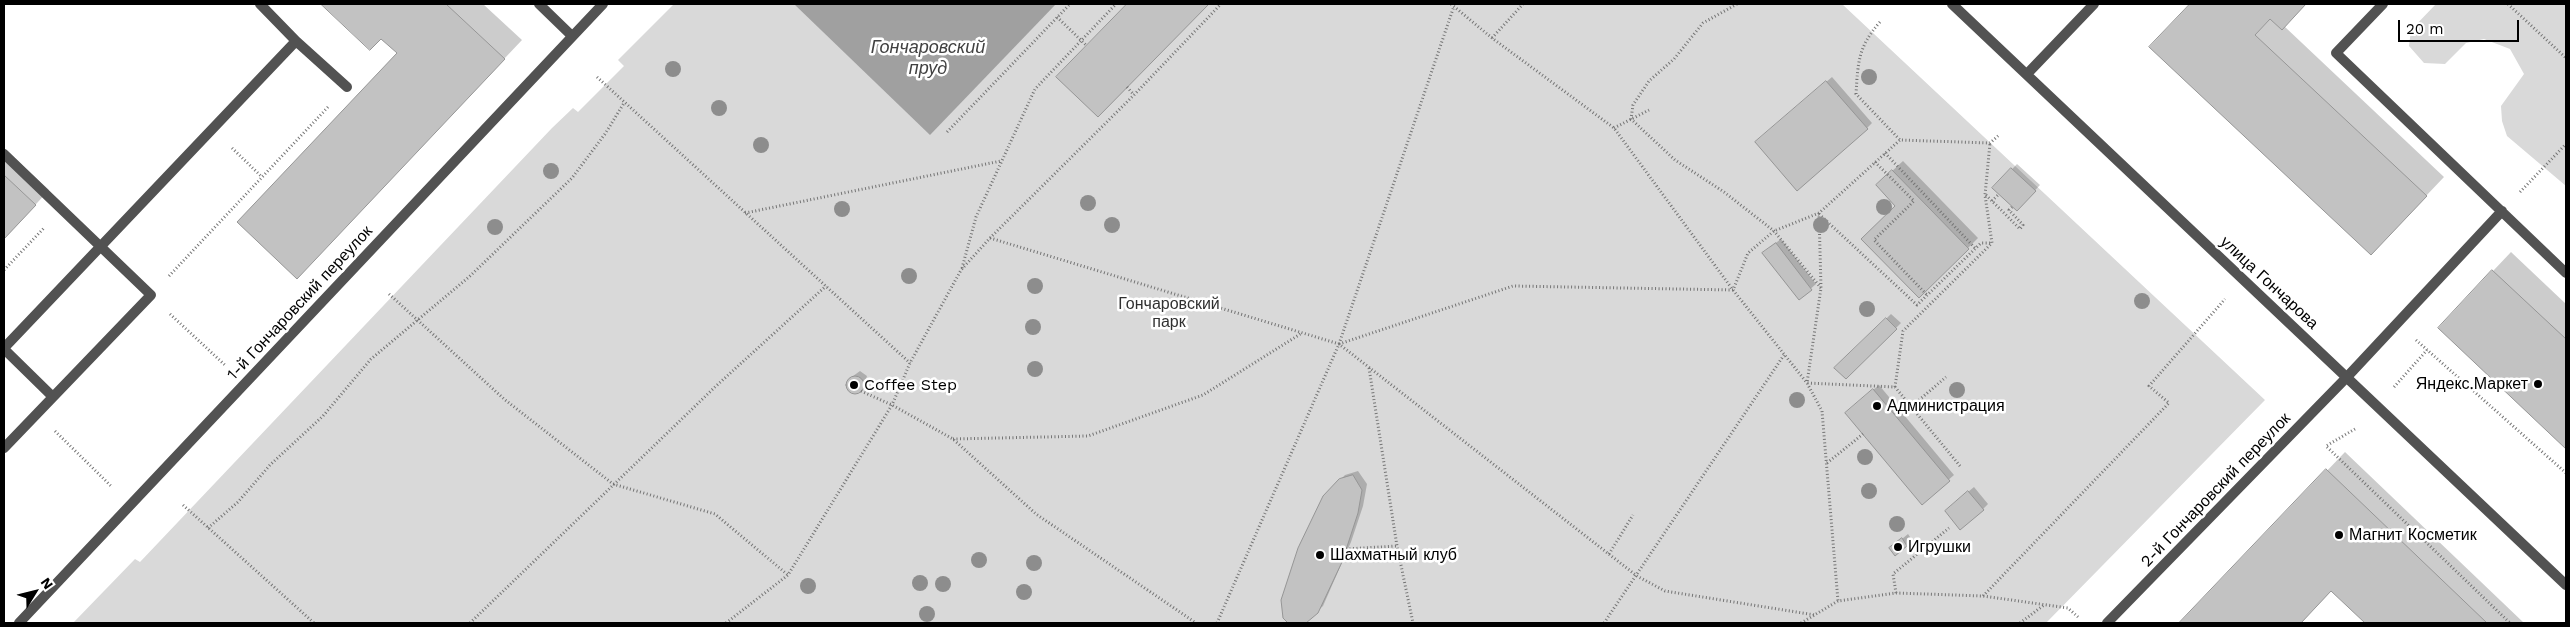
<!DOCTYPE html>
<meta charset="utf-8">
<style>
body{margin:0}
#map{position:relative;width:2570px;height:627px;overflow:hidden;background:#fff;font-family:"Work Sans",sans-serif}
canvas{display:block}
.frame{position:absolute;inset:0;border:5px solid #000;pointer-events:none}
.north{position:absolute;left:10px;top:567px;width:50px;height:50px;-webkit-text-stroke:4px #fff;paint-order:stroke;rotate:54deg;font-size:14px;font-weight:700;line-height:20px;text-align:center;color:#000}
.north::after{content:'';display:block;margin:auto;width:18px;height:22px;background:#000;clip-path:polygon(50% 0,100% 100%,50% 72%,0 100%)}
.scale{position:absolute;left:2398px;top:20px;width:121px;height:22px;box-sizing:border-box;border:2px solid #000;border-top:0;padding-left:6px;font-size:15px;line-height:18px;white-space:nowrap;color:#000;-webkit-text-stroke:4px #fff;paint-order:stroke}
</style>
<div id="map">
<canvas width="2570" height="627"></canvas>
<div class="frame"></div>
<div class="north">N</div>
<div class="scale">20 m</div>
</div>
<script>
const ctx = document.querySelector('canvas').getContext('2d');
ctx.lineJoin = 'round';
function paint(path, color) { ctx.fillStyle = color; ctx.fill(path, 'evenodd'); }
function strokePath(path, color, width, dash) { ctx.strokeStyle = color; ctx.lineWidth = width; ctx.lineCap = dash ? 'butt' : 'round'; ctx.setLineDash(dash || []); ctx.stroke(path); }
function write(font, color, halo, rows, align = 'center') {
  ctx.font = font + ' "Work Sans",sans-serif'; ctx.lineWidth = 5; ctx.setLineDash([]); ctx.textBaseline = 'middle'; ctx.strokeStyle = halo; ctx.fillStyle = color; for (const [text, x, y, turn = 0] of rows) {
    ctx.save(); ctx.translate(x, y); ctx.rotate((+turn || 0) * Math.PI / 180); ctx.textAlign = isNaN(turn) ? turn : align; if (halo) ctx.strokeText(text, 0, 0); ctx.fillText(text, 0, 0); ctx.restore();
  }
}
paint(new Path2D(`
 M674 4H1842L2265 400 2046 623H73L135 559 140 562 552 128 573 108 578 112 624 66 618 60Z
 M2436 4H2566V186L2507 136 2502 121 2501 106 2524 74 2510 49 2484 39 2466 43 2445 64 2424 63 2409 46 2411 30Z`), '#d9d9d9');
paint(new Path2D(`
 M794 4H1056L930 135Z`), '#a0a0a0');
paint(new Path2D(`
 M323 4H483L522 40 315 259 398 53 381 37 370 48Z
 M1129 4H1207L1098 115 1058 77Z
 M2191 4H2306L2284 26 2444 177 2389 235 2151 47Z
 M1832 77 1872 123 1867 128 1762 137Z
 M4 148 49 190 4 239Z
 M1903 161 1978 238 1919 297 1897 205 1877 185Z
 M2017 164 2040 185 2022 204 1994 188Z
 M1781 239 1816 284 1799 299 1769 248Z
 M2511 252 2566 304V448L2439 328Z
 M1891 314 1901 323 1846 378 1836 368Z
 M860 371 867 376 864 386 858 391H851L848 387 849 379Z
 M1879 385 1954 475 1922 503 1852 408Z
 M2345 452 2524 623H2367L2332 590 2300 623H2181Z
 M1358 471 1367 484 1363 506 1351 542 1323 606 1304 623H1289L1285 617 1324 497 1345 475Z
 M1974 487 1988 504 1983 509 1951 506Z
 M1908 534 1912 540 1906 546 1891 548Z`), '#0003');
const building = new Path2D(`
 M321 4H446L505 59 297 279 237 222 397 53 381 39 370 50Z
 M1127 4H1209L1098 117 1056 77Z
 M2190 4H2306L2282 30 2270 19 2255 35 2427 196 2371 255 2149 47Z
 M1826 81 1868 129 1797 191 1755 142Z
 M2011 168 2036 191 2017 211 1992 188Z
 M1892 170 1969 249 1919 298 1861 239 1895 206 1876 185Z
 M4 175 36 205 4 239Z
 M1776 243 1812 290 1799 300 1762 253Z
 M2492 270 2566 339V449L2438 328Z
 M1886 318 1897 329 1846 379 1834 368Z
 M846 385a9 9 0 1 1 18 0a9 9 0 1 1-18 0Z
 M1873 389 1950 481 1922 505 1845 413Z
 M2326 469 2487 623H2365L2331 591 2301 623H2179Z
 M1353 475 1362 490 1358 513 1342 562 1318 613 1306 623H1288L1283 618 1281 600 1298 548 1323 496 1339 479Z
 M1968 491 1984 510 1960 530 1945 511Z
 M1902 538 1907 546 1895 556 1889 548Z`);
paint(building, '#c2c2c2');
strokePath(building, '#969696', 1);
strokePath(new Path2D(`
 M1451 4 1492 38 1614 128 1733 290 1807 383 1822 411 1838 601
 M1737 4 1703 23 1674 59 1649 81 1633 105 1631 119 1675 160 1724 192 1774 231 1821 288
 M2508 4 2566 58
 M1057 17 1087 46
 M1880 22C1858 47 1858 62 1856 94L1900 140 1990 143 1999 135
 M1492 38 1523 4
 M597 77 910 363
 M1127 87 1134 95
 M1614 128 1649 110
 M947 132 1070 4
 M232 148 262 177
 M1885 153 1975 248
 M1875 162 1914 201 1874 240 1927 295
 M2520 192 2566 144
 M1986 195 2020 229 2023 225 2009 210 2012 207
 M1992 201 1999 194
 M745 213 1001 161
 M1819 213 1821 288 1807 383 1895 387 1960 466
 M1819 214 1917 305 1981 243H1992
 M990 238 1339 344 1637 576 1665 591 1815 615
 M962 268 976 217 1035 89 1116 4
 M4 270 44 228
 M169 276 329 106
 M389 294 504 399 613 484 715 514 788 575
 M170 314 226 366
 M2416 340 2566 473
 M1339 344 1513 286 1733 290 1748 253 1774 231 1819 213 1900 140
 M1369 368 1397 546 1413 623
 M1895 387 1903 331 1992 243 1985 195 1990 143
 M2394 387 2427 350
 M861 391 892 405 953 439 1036 514 1196 623
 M1911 407 1946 377
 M2355 429 2326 446 2510 623
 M55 431 111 486
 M953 439 1088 436 1203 395 1302 333
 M1827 463 1863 434
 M183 505 314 623
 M208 528 238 502 270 465 323 416 371 359 469 277 572 178 605 134 624 103
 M1346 549 1397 546
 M1609 554 1633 515
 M1896 593 1893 574 1949 528
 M1983 596 2169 403 2149 386 2225 299
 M470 623 715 387 826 286
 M726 623 788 575 892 405 910 363 961 270 990 238 1134 95 1221 4
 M1217 623 1339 344 1454 6
 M1604 623 1784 355
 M1801 623 1838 601 1896 593 1983 596 2068 608 2078 617
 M2020 623 2044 605`), '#747474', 3, [1, 2.5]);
strokePath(new Path2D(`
 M260 4 296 41
 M539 4 572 36
 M2383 4 2336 53 2566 273
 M4 154 151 295 4 448
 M4 348 296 41 347 87
 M4 349 53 397
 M2347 377 2502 211`), '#525252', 10);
strokePath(new Path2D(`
 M1952 4 2566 585
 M2027 74 2094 4
 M19 623 603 4
 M2107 623 2347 377`), '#525252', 10);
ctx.fillStyle = '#8d8d8d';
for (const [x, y] of [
 [673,69],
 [1869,77],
 [719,108],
 [761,145],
 [551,171],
 [1088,203],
 [1884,207],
 [842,209],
 [1112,225],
 [1821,225],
 [495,227],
 [909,276],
 [1035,286],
 [2142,301],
 [1867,309],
 [1033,327],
 [1035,369],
 [1957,390],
 [1797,400],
 [1865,457],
 [1869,491],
 [1897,524],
 [979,560],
 [1034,563],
 [920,583],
 [943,584],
 [808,586],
 [1024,592],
 [927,614]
]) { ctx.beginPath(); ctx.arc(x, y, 8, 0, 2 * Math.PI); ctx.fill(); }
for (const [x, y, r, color] of [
 [2538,384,5,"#000"],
 [854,385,5,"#000"],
 [1877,406,5,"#000"],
 [2339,535,5,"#000"],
 [1898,547,5,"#000"],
 [1320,555,5,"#000"]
]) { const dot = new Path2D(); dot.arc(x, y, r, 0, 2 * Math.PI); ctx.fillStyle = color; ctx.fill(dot); strokePath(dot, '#fff', 2); }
write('16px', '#000', '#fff', [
 ["улица Гончарова",2269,283,43],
 ["1-й Гончаровский переулок",300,303,-47],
 ["2-й Гончаровский переулок",2216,490,-46]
]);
write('16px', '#303030', '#fff', [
 ["Гончаровский",1169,304],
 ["парк",1169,322]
]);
write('16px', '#000', '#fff', [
 ["Яндекс.Маркет",2528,384,"right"],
 ["Coffee Step",864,385],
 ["Администрация",1887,406],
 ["Магнит Косметик",2349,535],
 ["Игрушки",1908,547],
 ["Шахматный клуб",1330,555]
], 'left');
write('italic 18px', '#414141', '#fff', [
 ["Гончаровский",928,48],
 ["пруд",928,69]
]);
</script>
